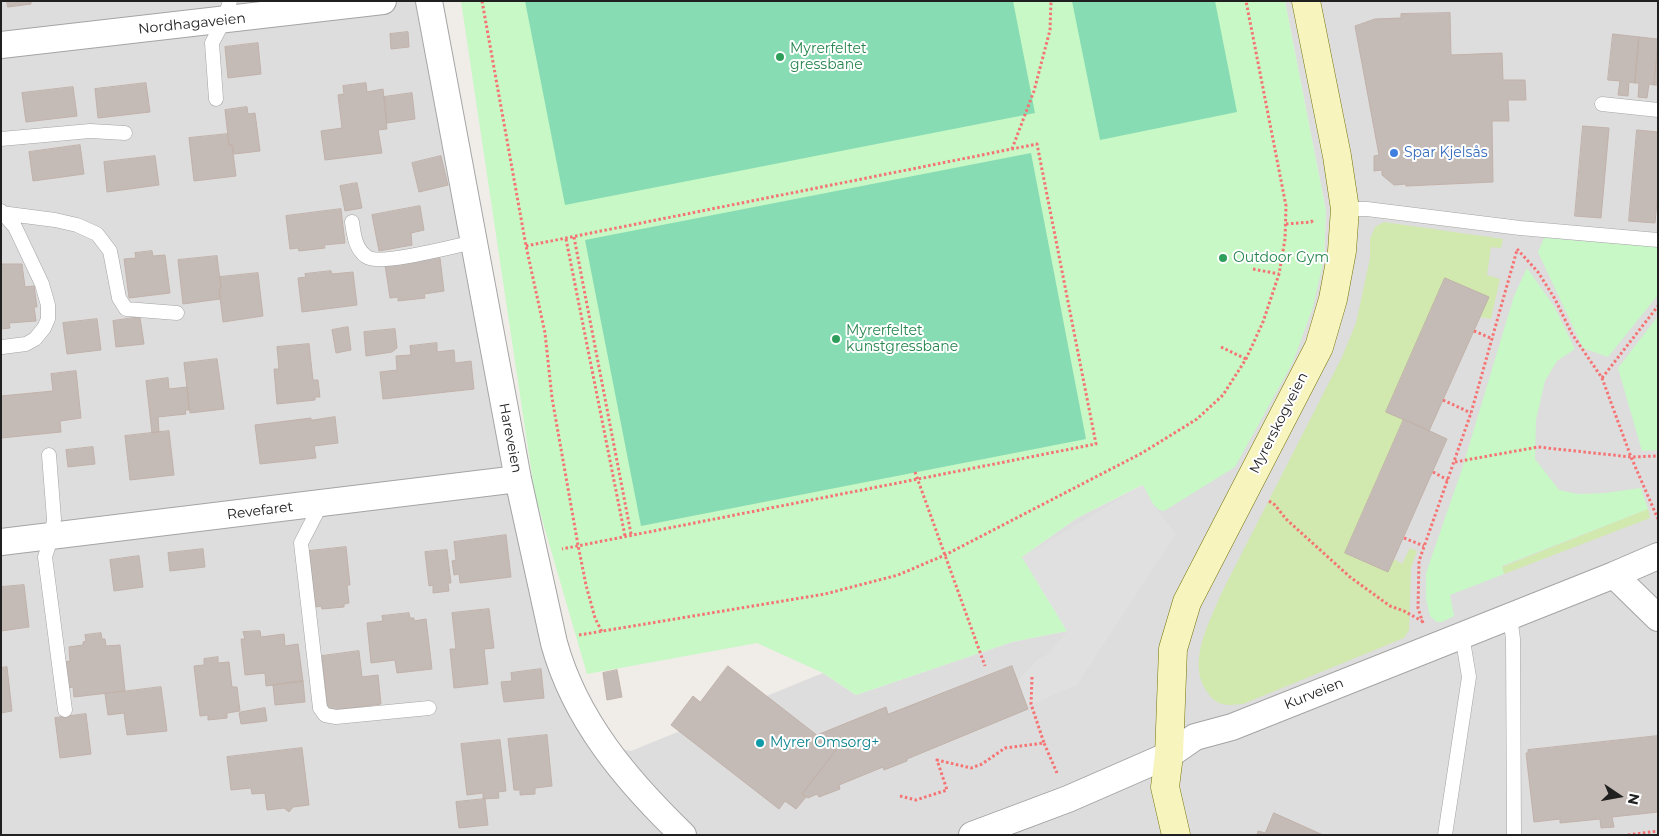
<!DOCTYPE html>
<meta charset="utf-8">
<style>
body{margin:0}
#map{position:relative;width:1659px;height:836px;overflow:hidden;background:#f0ece7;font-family:Montserrat,sans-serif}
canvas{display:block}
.frame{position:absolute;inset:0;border:2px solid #202020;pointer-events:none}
.north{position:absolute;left:1594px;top:771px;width:50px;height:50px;-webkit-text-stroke:4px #fff;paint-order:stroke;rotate:102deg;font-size:14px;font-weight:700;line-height:20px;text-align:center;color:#202020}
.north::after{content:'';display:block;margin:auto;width:18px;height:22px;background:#202020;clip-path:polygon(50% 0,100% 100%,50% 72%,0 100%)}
</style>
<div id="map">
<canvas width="1659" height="836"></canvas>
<div class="frame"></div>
<div class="north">N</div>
</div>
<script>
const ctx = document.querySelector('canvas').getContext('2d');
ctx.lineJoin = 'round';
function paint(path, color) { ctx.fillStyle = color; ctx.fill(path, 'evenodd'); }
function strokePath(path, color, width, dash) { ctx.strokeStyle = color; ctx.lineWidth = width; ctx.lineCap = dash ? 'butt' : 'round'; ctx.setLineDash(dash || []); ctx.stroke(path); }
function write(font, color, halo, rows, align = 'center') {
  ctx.font = font + ' Montserrat,sans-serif'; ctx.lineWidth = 4; ctx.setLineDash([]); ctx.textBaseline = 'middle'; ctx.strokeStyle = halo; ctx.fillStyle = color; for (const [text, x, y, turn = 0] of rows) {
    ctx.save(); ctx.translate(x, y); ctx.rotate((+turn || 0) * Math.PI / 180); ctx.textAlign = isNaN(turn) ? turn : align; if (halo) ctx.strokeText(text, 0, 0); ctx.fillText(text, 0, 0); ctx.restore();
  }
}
paint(new Path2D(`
 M1 1H429L554 643 604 746 631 751 823 673 856 695 1012 642 1067 631 1022 557 1077 518 1143 485 1324 259 1326 211 1285 1H1658V835H1Z`), '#dedddd');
paint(new Path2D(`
 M1384 222 1503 239 1501 248 1491 247 1487 275 1500 279 1491 319 1480 317 1488 298 1404 419 1345 553 1388 572 1394 559 1402 564 1410 548 1417 551 1411 568 1409 630 1404 638 1243 704C1237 704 1229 706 1223 704 1217 703 1211 698 1208 693 1185 664 1210 621 1222 592L1342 357 1356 323 1370 258V239L1375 227Z
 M1648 509 1650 518 1504 574 1502 567Z`), '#d1e8af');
paint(new Path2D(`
 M461 1H1285L1326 211 1324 259 1313 307 1293 362 1235 467 1164 511C1152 509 1148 495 1142 485L1077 518 1022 557 1067 631 1012 642 856 695 823 673 757 643 587 674 535 495Z
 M1544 238 1658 247V295L1608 357 1583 348 1538 252Z
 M1527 268 1554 306 1575 349 1557 361 1545 381 1536 420 1535 459 1559 490 1578 494 1605 493 1641 488 1648 509 1502 566 1504 574 1450 595 1454 616 1442 622H1437L1430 616 1426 599V573L1462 469 1514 296Z
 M1658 316V450L1642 451 1618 368Z`), '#c7f8c6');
paint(new Path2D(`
 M525 1H1013L1035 113 565 205Z
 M1072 1H1215L1237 112 1100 140Z
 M1031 153 1086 439 641 526 585 240Z`), '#88dcb3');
paint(new Path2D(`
 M1143 485 1154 506 1176 534 1077 685 1026 707 1017 681 1038 659 1048 654 1067 631 1022 557Z`), '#e0e0e0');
const building = new Path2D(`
 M7 1H31V4L8 7Z
 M1450 13 1451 55 1502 53 1503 80H1525L1526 100H1508L1509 121H1492L1493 182 1406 186V184L1394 185 1382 175V170L1374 171V156L1379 155 1355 26 1375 19 1401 18V14Z
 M408 32 409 47 391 49 390 34Z
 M1613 34 1639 37 1635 83 1629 82 1628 96 1618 95 1620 81 1608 80Z
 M1639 37 1658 39 1654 85 1649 84 1647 98 1638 97 1639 83H1635Z
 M258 43 261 74 228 78 225 47Z
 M1658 46V85H1654Z
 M146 83 150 112 98 118 95 89Z
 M366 83 367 92 383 89 387 129 378 130 382 153 325 160 321 131 342 128 338 95 344 94 343 86Z
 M73 87 77 116 26 122 22 93Z
 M412 93 415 119 387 123 384 97Z
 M247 107 248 114 255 113 260 151 234 154 232 145H229L225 110Z
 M1583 126 1609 128 1601 218 1575 216Z
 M1637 130 1658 132V191L1655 223 1629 221Z
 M228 134 229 145H232L236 176 194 181 189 138Z
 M80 145 84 174 33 181 29 152Z
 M155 156 159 185 107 192 104 162Z
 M441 156 448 185 419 192 412 163Z
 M357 183 362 208 345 211 340 186Z
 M420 206 424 230 411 233 412 245 379 251 372 215Z
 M341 209 345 243 324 245 325 248 299 251 298 248 290 249 286 216Z
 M152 251 153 256 165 255 170 293 129 298 124 259 136 258 135 253Z
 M217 256 221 288 219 289 220 299 183 304 178 260Z
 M440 258 444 291 424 294 425 298 398 301V297L390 298 385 265Z
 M1 264H22L25 287 34 286 37 307H34L36 321 9 323 10 328 1 329Z
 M331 271 332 274 353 272 357 305 302 312 298 278 306 277 305 274Z
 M258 273 263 316 223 322 219 289 221 288 220 277Z
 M1445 278 1489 297 1429 431 1386 412Z
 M140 317 144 344 116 347 113 321Z
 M97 319 101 350 67 354 63 323Z
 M348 327 351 350 336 353 332 330Z
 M395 329 397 348 392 352 366 356 364 332Z
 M437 343V352L454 350 455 363 471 361 474 389 383 399 380 372 397 370 396 356 411 355 410 346Z
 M309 344 313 380H318L320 397H315V400L277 404 274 369H279L277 347Z
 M217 359 224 409 190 413 184 363Z
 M76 371 81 418 60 421 61 432 1 438V396L53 391 51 374Z
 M168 378 169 389 187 387 189 410H185L186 414 158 417 159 432 152 433 146 381Z
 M335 417 338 443 314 446 316 458 260 464 255 425 311 418V420Z
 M1404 419 1447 439 1388 572 1345 553Z
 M169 431 174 475 130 480 125 436Z
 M93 447 95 464 68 467 66 450Z
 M506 535 511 577 460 583 459 574 454 575 452 561 456 560 454 542Z
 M346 547 350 585H347L349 603 344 604V607L322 609 321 606 316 607 309 551Z
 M203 549 205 567 170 571 168 553Z
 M447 550 451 583H448L449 591 433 593V585L429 586 425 552Z
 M139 556 143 587 114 591 110 560Z
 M24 585 29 627 1 631V587Z
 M489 609 494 648 484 649 488 684 454 688 450 649H456L452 613Z
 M409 613 410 618H414V621L426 619 432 669 397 673 395 660 371 663 367 623 383 621 382 616Z
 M260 631 261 637 284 634 285 646 298 644 303 681 266 686 265 673 245 675 241 639H245L243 632Z
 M101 633 102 639H105L106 646 120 645 125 691 74 697 73 687 68 688 65 662 70 661 69 647 83 645V642L86 641 85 635Z
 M359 651 362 677 378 675 381 704 328 711 322 656Z
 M218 657V663L229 662 232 687H237L240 711 227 713V718L208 720V715L200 716 194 666 204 665V659Z
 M728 666 836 750 802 794 806 797 796 809 785 801 779 809 671 725 693 696 700 702Z
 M1012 666 1028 709 907 759V761L884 770 883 767 839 785 840 789 819 797 817 794 808 798 802 794 836 750 817 735 886 707 888 714Z
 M7 667 12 711 1 713V668Z
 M541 669 544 698 504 702 501 682 512 681 511 673Z
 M617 670 622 697 607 700 603 673Z
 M303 681 305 702 275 705 273 685Z
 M161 687 167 731 127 735 124 713 108 715 105 694Z
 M265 708 267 721 241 724 239 713 241 712Z
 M86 714 91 754 60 758 55 718Z
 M547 735 552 786 535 788V794L520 795V790H514L508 739Z
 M1658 736V812L1612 817 1614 827 1601 828 1600 819 1560 823V819L1534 822 1526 753H1528V750Z
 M500 740 506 791 498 792 499 798 483 799V793L467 795 461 744Z
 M302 748 309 805 293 807 289 812 284 808 267 810 265 793 252 794 251 788 231 790 227 757Z
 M485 799 488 825 459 828 456 802Z
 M1274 813 1323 835H1257L1258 831 1265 833Z`);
paint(building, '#c5bbb6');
strokePath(building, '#c1b2aa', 1);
const lane = new Path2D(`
 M216 99 212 43 224 20 230 1
 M1602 104 1658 110
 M1 139 90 131 125 133
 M1345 209H1367L1520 228 1658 240
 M1 211 15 227 42 284 48 305V319L44 328 35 339 26 344 2 347
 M1 213 55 220 77 225 97 234 110 251 119 298 126 309 177 313
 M352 222C354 235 355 249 367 257 381 266 454 246 474 242
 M49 455 54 519 52 535 45 557 65 710
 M321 504 301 543 320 708 325 715 336 717 429 708
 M1510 616 1513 639 1514 835
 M1445 835 1469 677 1462 635`);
const street = new Path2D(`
 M429 1 518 479 554 643C575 720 627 781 683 835
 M1 45 383 1
 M1 542 518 479
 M1614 575 1658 618
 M972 835 1068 799 1169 755 1195 737 1232 727 1614 575 1658 556`);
const secondary = new Path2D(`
 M1176 835 1165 787 1169 755 1173 649 1187 602 1319 347 1333 299 1342 251 1345 209 1337 156 1306 1`);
strokePath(lane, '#a4a4a4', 15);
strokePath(street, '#a4a4a4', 28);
strokePath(secondary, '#747509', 29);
strokePath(new Path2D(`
 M482 1 526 246 545 333 552 398 578 545 586 585 595 618 602 632
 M1012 149 1034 91 1050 30 1051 1
 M1286 224 1311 222 1315 219
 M574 237 631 534
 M566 239 625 536
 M526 246 1037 144 1096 444 562 549
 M1517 249 1538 272 1555 299 1572 334 1602 378 1631 457 1658 519
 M1253 269 1279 274
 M1474 331 1493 339
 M1221 347 1246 359
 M1602 378 1658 306
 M1443 400 1471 413
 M1455 462 1538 447 1631 457 1658 456
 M915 472 985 666
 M1433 472 1448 480
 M1269 501 1275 505 1286 519 1350 577 1390 606 1404 611 1422 621
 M1404 538 1424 546
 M1423 623 1418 608 1419 561 1471 413 1517 250
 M579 635 825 594 898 575 945 555 1142 453 1197 419 1223 395 1246 359 1263 322 1279 274 1285 239 1286 206 1246 1
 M1032 677 1031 704 1044 743
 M900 796 916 800 947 790 937 760 971 768 982 764 1005 748 1044 743 1057 773
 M1628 835 1658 831`), '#f57373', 3, [2.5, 2.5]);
strokePath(lane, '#fff', 14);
strokePath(street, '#fff', 26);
strokePath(secondary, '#f7f4be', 28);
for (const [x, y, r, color] of [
 [780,57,5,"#2e9e5b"],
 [1394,153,5,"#3f7fe0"],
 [1223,258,5,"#2e9e5b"],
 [836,339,5,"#2e9e5b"],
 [760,743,5,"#0f9aa8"]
]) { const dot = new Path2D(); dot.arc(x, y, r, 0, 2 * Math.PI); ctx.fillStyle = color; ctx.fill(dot); strokePath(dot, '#fff', 2); }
write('14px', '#202020', '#fff', [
 ["Nordhagaveien",192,24,-6],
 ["Myrerskogveien",1279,423,-63],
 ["Hareveien",510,438,79],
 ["Revefaret",260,511,-7],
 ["Kurveien",1314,694,-22]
]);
write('14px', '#27864d', '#fff', [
 ["Myrerfeltet",790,49],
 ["gressbane",790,65],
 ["Outdoor Gym",1233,258],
 ["Myrerfeltet",846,331],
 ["kunstgressbane",846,347]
], 'left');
write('14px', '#366cbe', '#fff', [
 ["Spar Kjelsås",1404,153]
], 'left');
write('14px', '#0d838f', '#fff', [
 ["Myrer Omsorg+",770,743]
], 'left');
</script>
